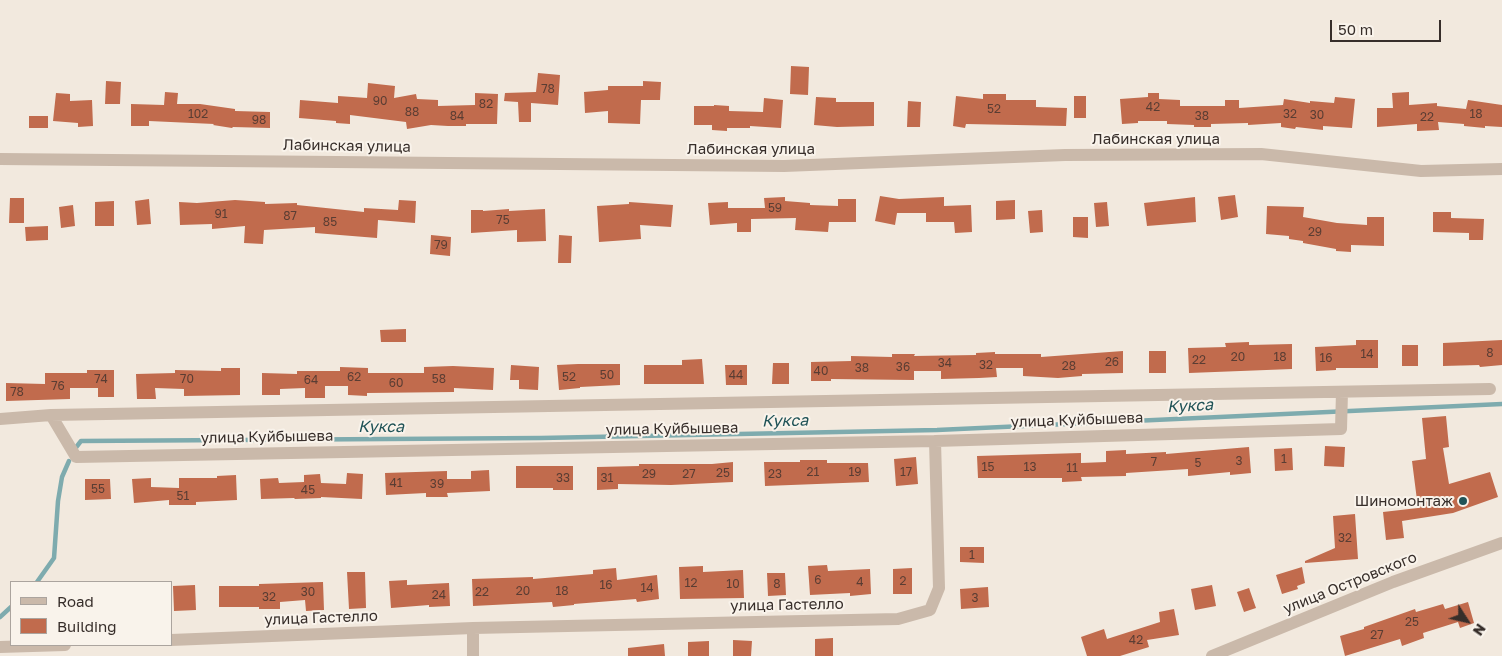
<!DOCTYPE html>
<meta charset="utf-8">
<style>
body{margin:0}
#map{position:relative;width:1502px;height:656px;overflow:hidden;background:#f2e9de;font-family:"Golos Text",sans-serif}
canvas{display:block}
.legend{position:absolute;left:10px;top:581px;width:162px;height:65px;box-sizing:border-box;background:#f9f3eb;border:1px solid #aba49e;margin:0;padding:6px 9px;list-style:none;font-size:15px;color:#372e2a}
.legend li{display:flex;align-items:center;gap:10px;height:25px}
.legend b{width:25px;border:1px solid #aba49e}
.north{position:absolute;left:1442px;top:596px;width:50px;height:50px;-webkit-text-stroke:4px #f9f3eb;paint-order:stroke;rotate:125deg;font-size:14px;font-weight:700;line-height:20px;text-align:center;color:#372e2a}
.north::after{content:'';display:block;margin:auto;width:18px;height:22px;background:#372e2a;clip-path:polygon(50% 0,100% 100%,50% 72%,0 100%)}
.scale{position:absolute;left:1330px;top:20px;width:111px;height:22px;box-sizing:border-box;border:2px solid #372e2a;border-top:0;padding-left:6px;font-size:15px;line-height:18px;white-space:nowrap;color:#372e2a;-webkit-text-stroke:4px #f9f3eb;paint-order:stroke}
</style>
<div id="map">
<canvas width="1502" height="656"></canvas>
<ul class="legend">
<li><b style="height:6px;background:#cab9aa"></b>Road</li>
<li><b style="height:14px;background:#c16b4d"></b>Building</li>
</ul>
<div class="north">N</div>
<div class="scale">50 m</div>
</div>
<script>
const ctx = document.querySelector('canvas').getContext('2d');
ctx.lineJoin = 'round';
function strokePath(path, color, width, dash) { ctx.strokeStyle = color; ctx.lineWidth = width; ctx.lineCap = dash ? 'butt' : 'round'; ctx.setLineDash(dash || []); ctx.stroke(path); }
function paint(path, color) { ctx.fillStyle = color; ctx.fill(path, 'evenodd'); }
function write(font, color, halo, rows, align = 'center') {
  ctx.font = font + ' "Golos Text",sans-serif'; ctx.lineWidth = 4; ctx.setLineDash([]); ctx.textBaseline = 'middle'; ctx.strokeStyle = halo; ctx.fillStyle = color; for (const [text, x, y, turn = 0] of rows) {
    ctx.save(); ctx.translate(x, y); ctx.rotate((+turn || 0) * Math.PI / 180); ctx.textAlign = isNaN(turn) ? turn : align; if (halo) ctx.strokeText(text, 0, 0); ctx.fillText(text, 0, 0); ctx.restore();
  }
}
strokePath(new Path2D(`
 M74 450 81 441 541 438 937 430 1502 404
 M37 582 54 558 58 501 62 477 69 461
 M0 617 11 607`), '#7eabae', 4.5);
paint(new Path2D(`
 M791 66 809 67 808 95 790 94Z
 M538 73 560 75 558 105 531 103V122H519L518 102 504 101 505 93 536 92Z
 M106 81 121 82 120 104H105Z
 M643 81 661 82 660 100H641L640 124 608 123V111L585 113 584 92 608 90V86H643Z
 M368 83 395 86 394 98 416 94 417 99 438 100V106L475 105V93L498 94 497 124H466V126H448L431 125 407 129 406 122 350 115V124L336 123V121L299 118 300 100 338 103V96L367 98Z
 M165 92 178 93 177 104H200L235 109V111L270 112V128L233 127 232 128 213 125 214 124 149 121V126H131V104L164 105Z
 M1409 92V105L1437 103V106L1466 109 1468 100 1502 105V127L1485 126V128L1464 126V124L1438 122 1439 130 1417 131V124L1377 127V108H1393L1392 93Z
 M56 93 70 94V101L92 100 93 126 78 127V123L53 121Z
 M1148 93H1159V99L1180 100V106H1225V100H1239V108L1283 105 1284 99 1310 103V101L1334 103 1335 97 1355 99 1352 128 1323 126V130L1296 127 1295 129 1281 127V123L1248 125V123L1211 124V127H1194V125L1167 124V121H1138V123L1122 124 1120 99 1148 97Z
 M983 94H1006V100H1036V107L1067 108 1066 126 966 124 965 128 953 126 956 96 983 99Z
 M1074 96H1086V118H1074Z
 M816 97 836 98V102H874V126L837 127 814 125Z
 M764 98 783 100 781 128 750 126V128H727V131L712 130V125H694V106H714V105L729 106V111L763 112Z
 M908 101 921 102 920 127H907Z
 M29 116H48V128H29Z
 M1235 195 1238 217 1221 220 1218 197Z
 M880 196 899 199 944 197V206L971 205 972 232 955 233 954 222H926V213H897L895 225 875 221Z
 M785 197V201L810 203V205L838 206V199H856V222H829L828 232 795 230 796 218 751 219V232H737V223L710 225 708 203 728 202V208H765L764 198Z
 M1195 197 1196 222 1147 226 1144 203Z
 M10 198H24V223H9Z
 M149 199 151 224 137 225 135 201Z
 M235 200 265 202V204L297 203V205L364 212V208L398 210 399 200 416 201 415 223 378 220 377 238 315 233V227L264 230 263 244 244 243 245 226 212 229V224L180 225 179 202 197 203Z
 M1015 200V219L996 220V201Z
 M114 201V226H95V202Z
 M629 202 673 205 671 227 640 225 641 239 599 242 597 206 629 204Z
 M1107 202 1109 226 1096 227 1094 203Z
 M73 205 75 226 61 228 59 207Z
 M1267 206 1304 207 1303 217 1337 223 1367 225V217H1384V246L1351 245V252L1336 251V249L1303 243V241L1289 239V236L1266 234Z
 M509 209V211L545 209 546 241 517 242V230L471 233V210H483V211Z
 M1042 210 1043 232 1030 233 1028 211Z
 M1433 212H1451V218L1484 219 1483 240H1469V233L1433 232Z
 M1073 217H1088V238L1073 237Z
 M48 226V240L26 241 25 227Z
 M431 235 451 237 450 256 430 254Z
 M559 235 572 236 571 263H558Z
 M406 329V342H381L380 330Z
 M1356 340H1378V368H1336V370L1316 371 1315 347 1356 345Z
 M1502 340V365L1480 367 1479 365 1443 366V343Z
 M1249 342V345L1292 344V369L1189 373 1188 348 1226 347 1225 343Z
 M1402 345H1418V366H1402Z
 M1123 351V373L1082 374V376L1058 378 1023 376V368H996L997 377 979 378 941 379V371H914V380L831 379V381H811V362L851 361V356L892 357V354H915L914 356 976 355V353L995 352V354H1041V357Z
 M1149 351H1166V373H1149Z
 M702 359 704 384H644V365H682V360Z
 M773 363H789V384H772Z
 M578 364H620V385L580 387V388L559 390 557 365Z
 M511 365 539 367 538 390 519 389V380H510Z
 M725 365H747V385H726Z
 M453 366 494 368 493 390 454 388V392L367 393V396L348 395V386H325V398H305V388L280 389V395H262V373L297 374V371H340V367L368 368V373H424V367Z
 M221 368H240V395L184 396V389L155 388 156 399H137L136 374 175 373V370L221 371Z
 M87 370H114V397H98V388H70V399L6 401V383L45 384V373H87Z
 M1446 416 1449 447 1443 448 1449 484 1490 472 1498 497 1453 513 1402 521 1404 538 1386 540 1383 512 1418 508 1412 461 1426 459 1422 418Z
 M1325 446 1345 447 1344 467 1324 466Z
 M1249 447 1251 473 1230 475V472L1188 476V469L1126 473V476L1081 477 1082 481 1062 482V478H978L977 456 1081 453V463L1106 462V451L1126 450V454L1166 452V454Z
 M1292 448 1293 470 1275 471 1274 449Z
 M916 457 918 484 896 486 894 459Z
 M800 460H827V463H868L869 482 765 486 764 462H800Z
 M733 462V482L671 485 618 484V489L597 490V467L639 466V464H712Z
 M516 466H573V490H553V488H516Z
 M489 470 490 491 447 493 448 497H426V493L386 495 385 473 447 471V479H471V471Z
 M347 473 363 474 362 499 321 497V498L295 499 294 498 261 499 260 479 278 478 279 483 304 482V475L320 474 321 483 346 484Z
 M236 475 237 500 196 502V505H169V500L134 503 132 479 151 478V487L179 488V478H217V476Z
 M85 479H110L111 499 85 500Z
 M1355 514 1358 559 1305 563V561L1335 548 1333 516Z
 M960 547H984V563L960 562Z
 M827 565 828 571 870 569 871 594 850 596V593L810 595 808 566Z
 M703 566V572L743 570 744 598 680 599 679 567Z
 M1302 567 1305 583 1297 586 1298 589 1282 594 1276 575Z
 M616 568 617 580 657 575 659 599 637 602 636 599 574 604V605L553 607 552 602 473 606 472 579 533 577V579L593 574V570Z
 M912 568V594H893V569Z
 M347 572H365L366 608 349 609Z
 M767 573H785L786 595 768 596Z
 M407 580V585L449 583 450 606 429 607V605L391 608 389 581Z
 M323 582 324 610 306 611 305 600 280 602V609H259V607H219V586H259V584Z
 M195 585 196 610 174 611 173 586Z
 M1212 585 1216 606 1195 610 1191 589Z
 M988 587 989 607 961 609 960 589Z
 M1249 588 1256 608 1244 612 1237 592Z
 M1468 602 1474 623 1460 628 1458 622 1423 633 1424 638 1402 646 1400 639 1345 656 1340 636 1364 629V627L1415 609 1416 612 1443 604 1445 609Z
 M1174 609 1179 635 1147 640 1149 647 1120 656H1087L1081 637 1104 629 1107 639 1160 622 1159 612Z
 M833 638V656H815V639Z
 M733 640 752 641 751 656H733Z
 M709 641V656H688V642Z
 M664 644 665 656H628V648Z`), '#c16b4d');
strokePath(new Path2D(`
 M0 159 784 166 1065 155 1261 154 1421 171 1502 169
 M51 415 76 457 935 441 1341 429 1342 392
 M0 419 51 415 1490 389
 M473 628V656
 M171 640 473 628 898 619 930 610 939 588 935 441
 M0 647 65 645`), '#cab9aa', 12);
strokePath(new Path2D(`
 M1212 656 1393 582 1502 543`), '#cab9aa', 12);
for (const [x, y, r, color] of [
 [1463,501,5,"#205357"]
]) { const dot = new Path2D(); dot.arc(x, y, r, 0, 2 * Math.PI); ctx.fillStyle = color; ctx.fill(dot); strokePath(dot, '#f9f3eb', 2); }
write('12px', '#5a3d33', null, [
 ["78",548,89],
 ["90",380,101],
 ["82",486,104],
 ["42",1153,107],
 ["52",994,109],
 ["88",412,112],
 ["102",198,114],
 ["32",1290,114],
 ["18",1476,114],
 ["30",1317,115],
 ["84",457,116],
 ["38",1202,116],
 ["22",1427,117],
 ["98",259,120],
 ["59",775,208],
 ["91",221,214],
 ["87",290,216],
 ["75",503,220],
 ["85",330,222],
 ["29",1315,232],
 ["79",441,245],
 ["8",1490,353],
 ["14",1367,354],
 ["20",1238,357],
 ["18",1280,357],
 ["16",1326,358],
 ["22",1199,360],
 ["26",1112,362],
 ["34",945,363],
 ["32",986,365],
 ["28",1069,366],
 ["36",903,367],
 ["38",862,368],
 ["40",821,371],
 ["50",607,375],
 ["44",736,375],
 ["62",354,377],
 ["52",569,377],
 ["74",101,379],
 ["70",187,379],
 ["58",439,379],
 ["64",311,380],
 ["60",396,383],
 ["76",58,386],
 ["78",17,392],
 ["1",1284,459],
 ["3",1239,461],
 ["7",1154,462],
 ["5",1198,463],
 ["15",988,467],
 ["13",1030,467],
 ["11",1072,468],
 ["21",813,472],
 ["19",855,472],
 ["17",906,472],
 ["25",723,473],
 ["29",649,474],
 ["27",689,474],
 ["23",775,474],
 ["33",563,478],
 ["31",607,478],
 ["41",396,483],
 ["39",437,484],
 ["55",98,489],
 ["45",308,490],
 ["51",183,496],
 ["32",1345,538],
 ["1",972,555],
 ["6",818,580],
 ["2",903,581],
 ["4",860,582],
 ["12",691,583],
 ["10",733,584],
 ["8",777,584],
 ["16",606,585],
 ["14",647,588],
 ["20",523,591],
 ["18",562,591],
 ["30",308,592],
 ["22",482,592],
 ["24",439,595],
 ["32",269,597],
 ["3",975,598],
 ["25",1412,622],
 ["27",1377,635],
 ["42",1136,640]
]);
write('15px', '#372e2a', '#f9f3eb', [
 ["Лабинская улица",1156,139],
 ["Лабинская улица",347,146,1],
 ["Лабинская улица",751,149],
 ["улица Куйбышева",1077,420,-2],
 ["улица Куйбышева",672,429,-1],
 ["улица Куйбышева",267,437,-1],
 ["улица Островского",1350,583,-22],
 ["улица Гастелло",787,605,-1],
 ["улица Гастелло",321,618,-2]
]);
write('15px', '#372e2a', '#f9f3eb', [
 ["Шиномонтаж",1453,501]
], 'right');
write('italic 16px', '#205357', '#f9f3eb', [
 ["Кукса",1190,406,-3],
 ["Кукса",785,421,-1],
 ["Кукса",381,427]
]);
</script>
